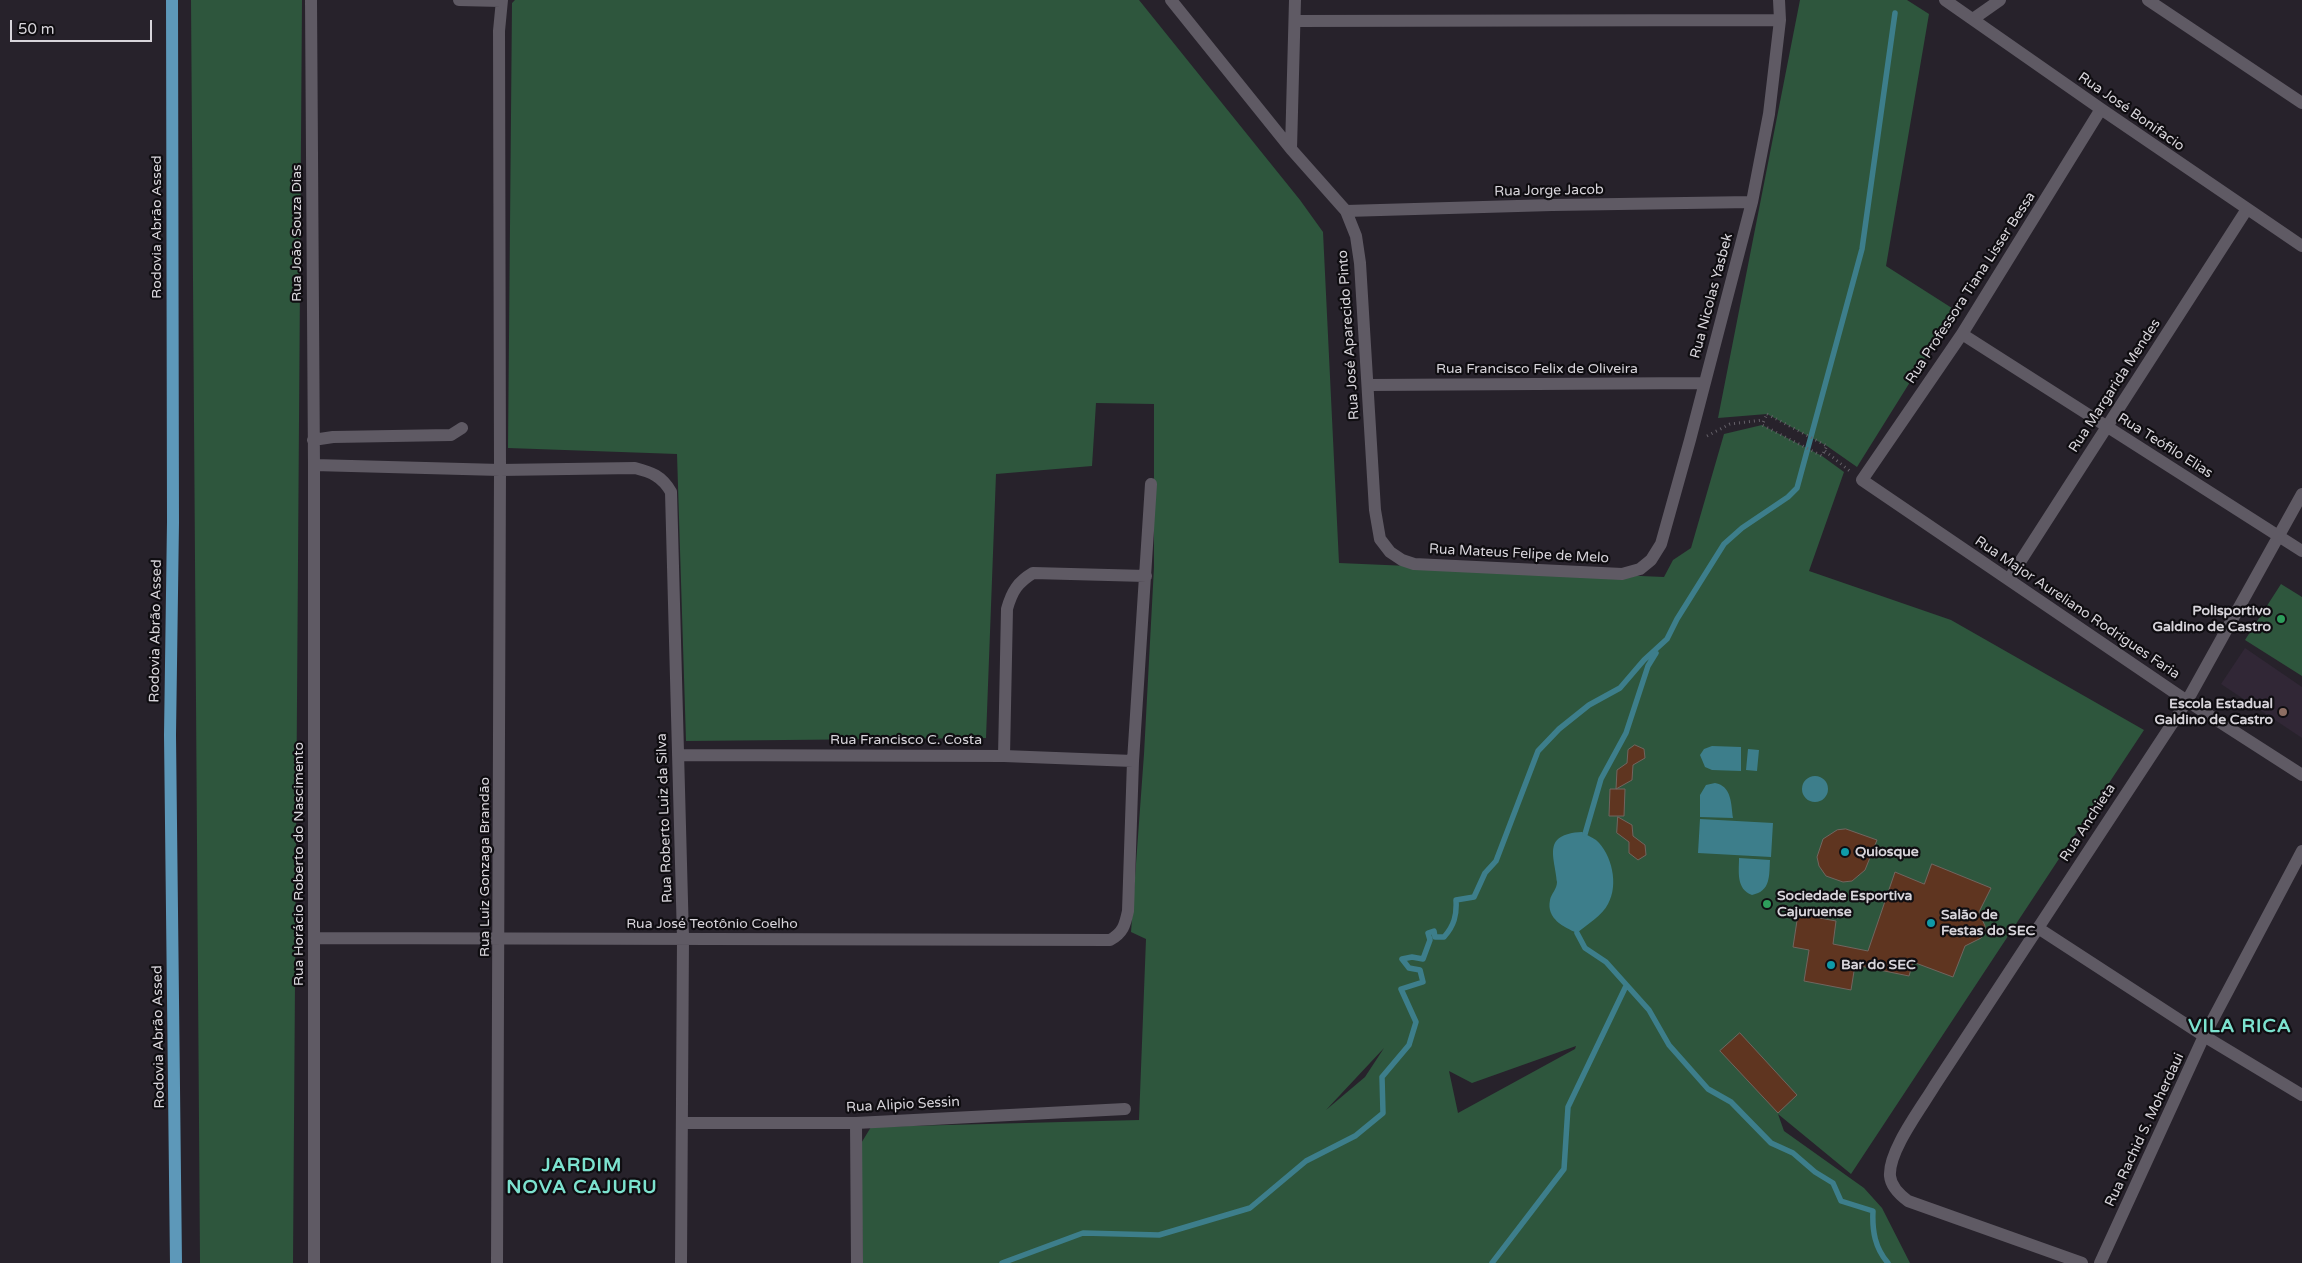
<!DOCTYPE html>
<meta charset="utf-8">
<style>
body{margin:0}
#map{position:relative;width:2302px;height:1263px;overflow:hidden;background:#27222b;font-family:"Varela Round",sans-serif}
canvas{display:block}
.scale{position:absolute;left:10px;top:20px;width:142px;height:22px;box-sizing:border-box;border:2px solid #d8d5db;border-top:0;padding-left:6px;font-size:15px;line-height:18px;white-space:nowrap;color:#d8d5db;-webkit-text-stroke:4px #0f0d11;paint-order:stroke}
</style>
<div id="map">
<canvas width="2302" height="1263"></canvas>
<div class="scale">50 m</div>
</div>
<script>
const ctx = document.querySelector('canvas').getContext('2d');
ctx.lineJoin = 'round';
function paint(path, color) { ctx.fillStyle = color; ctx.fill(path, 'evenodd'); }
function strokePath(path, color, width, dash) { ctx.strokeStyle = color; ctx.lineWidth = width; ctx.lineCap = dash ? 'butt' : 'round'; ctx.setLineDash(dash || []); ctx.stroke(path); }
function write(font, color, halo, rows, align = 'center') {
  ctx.font = font + ' "Varela Round",sans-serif'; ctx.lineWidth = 4.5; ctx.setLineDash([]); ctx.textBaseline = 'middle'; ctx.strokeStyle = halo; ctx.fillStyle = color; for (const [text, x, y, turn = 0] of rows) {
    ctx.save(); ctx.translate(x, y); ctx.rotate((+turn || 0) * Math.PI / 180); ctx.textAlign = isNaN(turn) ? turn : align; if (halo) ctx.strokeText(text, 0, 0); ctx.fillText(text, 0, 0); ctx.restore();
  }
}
paint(new Path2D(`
 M2245 648 2302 687V738L2221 684Z`), '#312736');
paint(new Path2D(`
 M191 0H302L293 1263H200Z
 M515 0H1139L1300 200 1323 232 1339 563 1664 577 1673 560 1691 548 1724 434 1762 425 1822 456 1844 472 1809 571 1951 620 2144 730 1851 1174 1778 1114 1784 1131 1864 1188 1882 1208 1910 1263H863L860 1145 871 1127 1139 1120 1146 939 1131 932 1144 754 1154 567V404L1096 403 1092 466 996 474 986 738 686 741 677 454 508 448 512 3ZM1576 1046 1575 1049 1458 1113 1449 1071 1472 1083ZM1384 1048 1365 1077 1326 1110Z
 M1800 0H1907L1929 14 1886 266 1955 310 1857 467 1827 446 1767 414 1718 418Z
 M2281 584 2302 597V676L2245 640Z`), '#2e563d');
paint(new Path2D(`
 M1712 746 1741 747V771L1712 770 1705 767 1700 755 1704 749Z
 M1748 749 1759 750 1757 771 1746 770Z
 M1802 789a13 13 0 1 1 26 0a13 13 0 1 1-26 0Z
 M1715 783C1732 786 1731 804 1733 818L1700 817V795L1706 785Z
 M1700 819 1773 823 1771 857 1698 853Z
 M1582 832C1586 835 1592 837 1596 840 1612 854 1619 885 1608 904 1603 915 1586 925 1577 933 1564 927 1546 919 1550 900 1551 894 1557 889 1557 882 1555 857 1541 834 1582 832Z
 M1739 858 1770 860C1769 876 1771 891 1752 895 1736 889 1739 872 1739 858Z`), '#3d7e8b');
strokePath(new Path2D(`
 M1585 834 1601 779 1626 733 1648 666 1656 653
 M1577 933 1585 948 1606 962 1649 1010 1669 1045 1708 1089 1731 1102 1771 1143 1793 1153 1815 1172 1833 1183 1841 1201 1873 1211C1872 1231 1875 1248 1888 1263
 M1002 1263 1083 1233 1159 1235 1250 1208 1306 1161 1355 1136 1383 1113 1382 1077 1409 1045 1416 1022 1401 989 1423 982 1420 970 1409 968 1402 959 1412 957 1423 959 1430 940 1428 933 1434 931 1435 937H1444C1454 926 1457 915 1456 900L1474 897 1485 873 1496 861 1538 751 1559 729 1589 705 1620 688 1644 660 1667 639 1677 619 1724 544 1742 528 1788 497 1797 488 1862 249 1895 13
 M1492 1263 1564 1169 1568 1107 1626 986`), '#3d7e8b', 5.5);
const building = new Path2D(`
 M1635 745 1644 749 1645 758 1633 765 1632 780 1616 789H1625L1624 816H1609L1610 789H1616L1617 770 1627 763 1628 750Z
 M1618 817 1632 825 1633 836 1645 845 1646 855 1638 860 1629 853V842L1617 833Z
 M1846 829 1877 840 1865 870 1852 881 1843 882 1826 876 1819 866 1817 857 1823 839 1837 830Z
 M1932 864 1991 888 1979 912 1985 926V932L1981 938 1965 946 1953 977 1913 962 1909 976 1855 965 1851 990 1804 981 1809 950 1793 947 1798 914 1836 921 1833 944 1868 951 1895 872 1924 884Z
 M1740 1033 1797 1095 1778 1113 1720 1051Z`);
paint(building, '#5f3520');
strokePath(building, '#71655f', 1);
strokePath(new Path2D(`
 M1767 414 1827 446 1822 456 1762 425Z
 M1707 436 1730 424 1763 420
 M1825 451 1851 472`), '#646068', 3, [1, 4]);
strokePath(new Path2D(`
 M311 0 314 465V1263
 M459 0 501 1
 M1171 0 1291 149 1346 211 1356 236 1360 263 1375 510 1380 539 1390 552 1402 560 1414 564 1622 574 1640 569 1651 560 1661 544 1690 440 1752 202 1769 114 1780 20 1779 0
 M1945 0 2101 109 2302 246
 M2148 0 2302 103
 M1973 19 2000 0
 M1295 21 1780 20
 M2101 109 1962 334 1862 480 2187 701 2302 775
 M1291 149 1295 0
 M1346 211 1552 205 1752 202
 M1962 334 2302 551
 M1369 385 1704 383
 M313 440 333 437 451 435 462 428
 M314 465 500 470 635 468C651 472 662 476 671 492L683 938 681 1263
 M2009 579 2247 209
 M678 755 1004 756 1133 761
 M1004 756 1007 609C1012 591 1018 582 1033 573L1146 576
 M2038 928 2204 1036 2302 1095
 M314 938 1110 940C1123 933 1125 925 1128 911L1133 761 1151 484
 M683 1123H856L1125 1109
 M856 1123 857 1263
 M497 1263 500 470 499 31 502 0
 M2082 1263 1908 1201C1900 1195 1891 1187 1890 1176 1888 1151 1922 1107 1935 1085L2187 701 2302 494
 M2100 1263 2204 1036 2302 851`), '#5f5a64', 12);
strokePath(new Path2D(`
 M172 0 173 522 170 735 176 1263`), '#5d98b9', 12);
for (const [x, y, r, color] of [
 [2281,619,5,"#2e9e5b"],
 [2283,712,5,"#8d6e63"],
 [1845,852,5,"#0f9aa8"],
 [1767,904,5,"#2e9e5b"],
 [1931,923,5,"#0f9aa8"],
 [1831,965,5,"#0f9aa8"]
]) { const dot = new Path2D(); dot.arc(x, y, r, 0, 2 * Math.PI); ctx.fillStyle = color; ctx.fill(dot); strokePath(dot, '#0f0d11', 2); }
write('14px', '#d8d5db', '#0f0d11', [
 ["Rua José Bonifacio",2131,112,35],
 ["Rua Jorge Jacob",1549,191,-1],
 ["Rodovia Abrão Assed",157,227,-90],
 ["Rua João Souza Dias",297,233,-90],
 ["Rua Professora Tiana Lisser Bessa",1971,288,-57],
 ["Rua Nicolas Yasbek",1712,296,-75],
 ["Rua José Aparecido Pinto",1349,335,-94],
 ["Rua Francisco Felix de Oliveira",1537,369],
 ["Rua Margarida Mendes",2115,386,-57],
 ["Rua Teófilo Elias",2165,446,32],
 ["Rua Mateus Felipe de Melo",1519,554,3],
 ["Rua Major Aureliano Rodrigues Faria",2077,608,34],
 ["Rodovia Abrão Assed",156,631,-89],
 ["Rua Francisco C. Costa",906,740],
 ["Rua Roberto Luiz da Silva",665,818,-92],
 ["Rua Anchieta",2088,823,-57],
 ["Rua Horácio Roberto do Nascimento",299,864,-90],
 ["Rua Luiz Gonzaga Brandão",485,867,-90],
 ["Rua José Teotônio Coelho",712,924],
 ["Rodovia Abrão Assed",159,1037,-91],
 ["Rua Alipio Sessin",903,1105,-3],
 ["Rua Rachid S. Moherdaui",2145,1130,-65]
]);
write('bold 14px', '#d8d5db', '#0f0d11', [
 ["Polisportivo",2271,611,"right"],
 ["Galdino de Castro",2271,627,"right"],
 ["Escola Estadual",2273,704,"right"],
 ["Galdino de Castro",2273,720,"right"],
 ["Quiosque",1855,852],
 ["Sociedade Esportiva",1777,896],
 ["Cajuruense",1777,912],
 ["Salão de",1941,915],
 ["Festas do SEC",1941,931],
 ["Bar do SEC",1841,965]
], 'left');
ctx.letterSpacing = '1px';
write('bold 19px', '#7ce2cf', '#0f0d11', [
 ["VILA RICA",2240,1027],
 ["JARDIM",582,1166],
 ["NOVA CAJURU",582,1188]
]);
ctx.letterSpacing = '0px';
</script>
